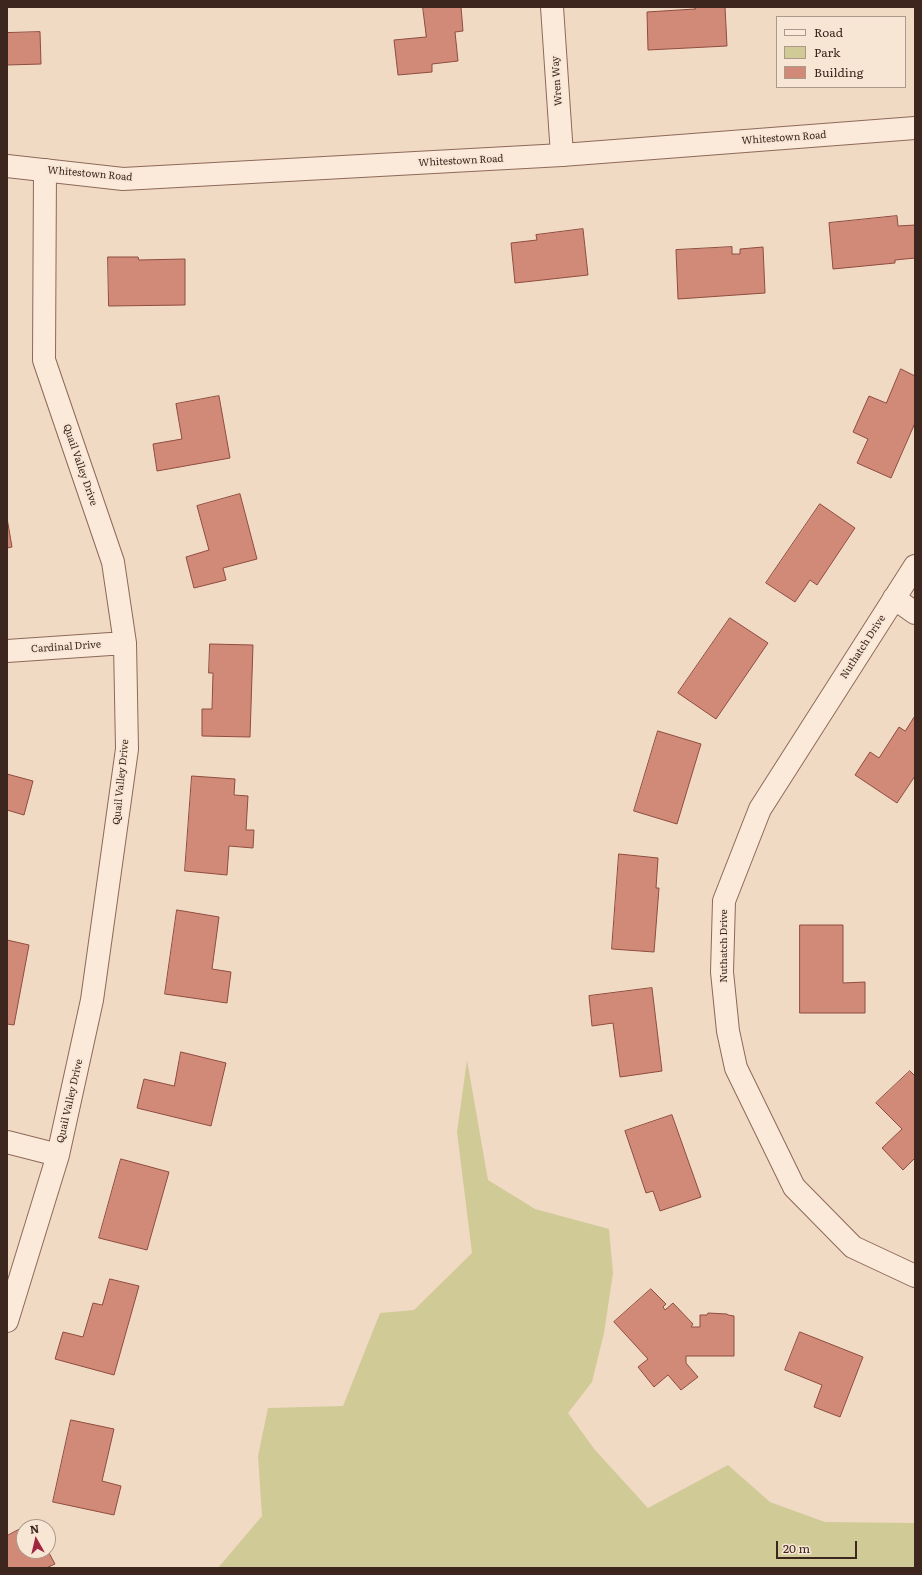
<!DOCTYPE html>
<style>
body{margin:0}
#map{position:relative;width:922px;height:1575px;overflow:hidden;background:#f1dac4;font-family:Literata,serif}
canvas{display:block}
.frame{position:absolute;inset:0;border:8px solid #3c261e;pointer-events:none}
.legend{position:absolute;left:776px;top:16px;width:130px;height:72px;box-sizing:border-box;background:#f8e6d5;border:1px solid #ad998c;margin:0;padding:5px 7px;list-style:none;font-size:12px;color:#3c261e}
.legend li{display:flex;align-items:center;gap:8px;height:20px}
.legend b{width:20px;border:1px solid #ad998c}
.north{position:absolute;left:16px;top:1519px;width:40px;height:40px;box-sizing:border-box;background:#f8e6d5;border:1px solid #ad998c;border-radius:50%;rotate:352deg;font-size:11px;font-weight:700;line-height:16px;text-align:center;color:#3c261e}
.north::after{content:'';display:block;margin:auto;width:14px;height:18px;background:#a02541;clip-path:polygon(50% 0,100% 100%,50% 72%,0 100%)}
.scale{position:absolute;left:776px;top:1541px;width:81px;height:18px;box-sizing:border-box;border:2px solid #3c261e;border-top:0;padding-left:5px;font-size:12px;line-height:14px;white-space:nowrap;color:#3c261e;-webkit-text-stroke:3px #f8e6d5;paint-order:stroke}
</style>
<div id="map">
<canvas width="922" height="1575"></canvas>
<div class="frame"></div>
<ul class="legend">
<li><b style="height:5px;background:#fbe9d9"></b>Road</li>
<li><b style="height:11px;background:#d0ca97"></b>Park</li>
<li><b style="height:11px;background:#d18a78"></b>Building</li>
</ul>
<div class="north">N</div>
<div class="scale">20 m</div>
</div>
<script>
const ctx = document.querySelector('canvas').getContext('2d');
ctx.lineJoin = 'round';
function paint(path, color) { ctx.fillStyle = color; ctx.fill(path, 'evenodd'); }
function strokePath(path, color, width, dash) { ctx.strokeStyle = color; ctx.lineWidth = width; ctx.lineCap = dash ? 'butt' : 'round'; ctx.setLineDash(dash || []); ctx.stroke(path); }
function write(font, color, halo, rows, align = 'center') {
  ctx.font = font + ' Literata,serif'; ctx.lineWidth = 3.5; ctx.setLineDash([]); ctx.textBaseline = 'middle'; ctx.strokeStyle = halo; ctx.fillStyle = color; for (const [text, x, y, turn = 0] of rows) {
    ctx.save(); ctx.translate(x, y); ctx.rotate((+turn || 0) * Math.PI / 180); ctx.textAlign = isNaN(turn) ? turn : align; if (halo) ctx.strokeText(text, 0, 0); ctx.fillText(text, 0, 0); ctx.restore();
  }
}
paint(new Path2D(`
 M467 1060 488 1180 535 1209 609 1229 613 1273 604 1333 592 1382 568 1413 595 1450 648 1508 728 1465 770 1502 825 1522 915 1523V1568H218L262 1516 258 1456 268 1408 343 1406 380 1313 414 1310 472 1253 457 1132Z`), '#d0ca97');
const building = new Path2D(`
 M423 7H461L463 31 455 32 458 61 432 64V72L398 75 394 40 426 37Z
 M695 7H725L727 46 648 50 647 12 695 9Z
 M40 32 41 64 7 65V33Z
 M897 216 898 226 915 225V258L895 260V263L833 269 829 223Z
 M583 229 588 275 515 283 511 243 537 240 536 235Z
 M732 247V254H740V249L763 247 765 293 678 299 676 250Z
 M108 257H138L139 260 185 259V305L109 306Z
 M901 369 915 376V423L891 478 857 463 868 439 853 432 869 396 886 403Z
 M219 396 230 458 157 471 153 444 182 439 176 404Z
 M240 494 257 559 223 568 226 580 194 588 186 557 209 550 197 506Z
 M820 504 855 528 817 585 810 580 795 602 766 583Z
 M7 518 12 547 7 548Z
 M730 618 768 643 716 719 678 693Z
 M210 644 253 645 250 737 202 736V709H212L213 673H209Z
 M915 716V776L897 803 855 775 870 752 879 758 899 727 905 731Z
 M658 731 701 744 677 824 634 811Z
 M7 774 33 781 24 815 7 810Z
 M192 776 235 779 234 795 248 796 246 830H254L253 848 229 846 227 875 185 871Z
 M619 854 658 858 656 888H659L654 952 612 949Z
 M177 910 219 917 212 969 231 972 227 1003 165 994Z
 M800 925H843V983L865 982V1013H800Z
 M7 940 29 945 14 1025 7 1024Z
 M652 988 662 1071 620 1077 613 1023 592 1026 589 996Z
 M181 1052 226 1063 211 1126 137 1108 144 1079 174 1086Z
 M910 1071 915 1076V1158L903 1170 882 1148 902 1129 876 1103Z
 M672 1115 701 1197 660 1211 653 1191 646 1193 625 1131Z
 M121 1159 169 1172 147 1250 99 1238Z
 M110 1279 139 1286 114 1375 55 1359 63 1332 83 1337 93 1303 102 1305Z
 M651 1289 666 1304 663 1307 665 1310 673 1303 693 1324 691 1327H700V1315H707L708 1313 727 1314 728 1315 734 1316V1356H686V1363L698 1377 681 1390 668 1375 654 1387 638 1367 648 1359 614 1322Z
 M800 1332 863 1357 840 1417 814 1407 822 1385 785 1370Z
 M71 1420 114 1429 102 1481 121 1486 114 1515 53 1502Z
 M34 1522 36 1527H24Z
 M24 1527V1551H48L55 1564 46 1568H7V1536Z`);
paint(building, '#d18a78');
strokePath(building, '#8e4c3e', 1);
const minor = new Path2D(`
 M552 7 562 155
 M915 566 760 809 724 901 722 972 728 1031 736 1068 794 1187 853 1247 915 1276
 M894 598 915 613
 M7 651 125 643
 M7 1142 58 1155
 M7 1321 58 1155 92 1000 127 749 125 643 113 562 44 360 45 170`);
const tertiary = new Path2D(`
 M7 166 123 179 562 155 915 128`);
strokePath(minor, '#8d6959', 24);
strokePath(tertiary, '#8d6959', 24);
strokePath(minor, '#fbe9d9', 22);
strokePath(tertiary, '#fbe9d9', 22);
write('10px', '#3c261e', '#f8e6d5', [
 ["Wren Way",557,81,-94],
 ["Whitestown Road",784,138,-4],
 ["Whitestown Road",461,161,-3],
 ["Whitestown Road",90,174,5],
 ["Quail Valley Drive",80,465,71],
 ["Cardinal Drive",66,647,-4],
 ["Nuthatch Drive",863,647,-57],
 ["Quail Valley Drive",121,782,-84],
 ["Nuthatch Drive",724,946,-90],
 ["Quail Valley Drive",70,1101,-77]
]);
</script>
